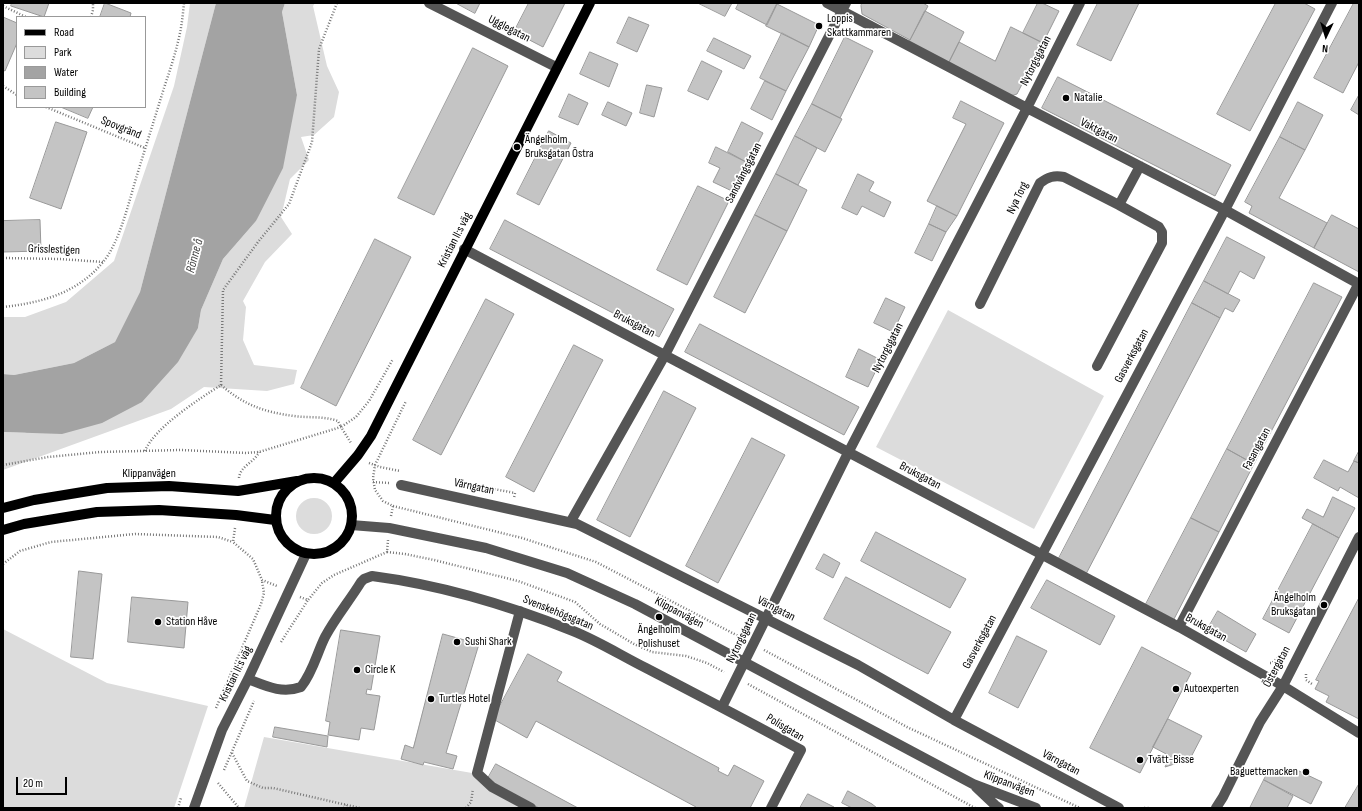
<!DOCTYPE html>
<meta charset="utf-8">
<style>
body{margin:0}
#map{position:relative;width:1362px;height:811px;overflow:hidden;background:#fff;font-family:"Sofia Sans Condensed",sans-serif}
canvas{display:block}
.frame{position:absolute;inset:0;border:4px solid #000;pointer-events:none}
.legend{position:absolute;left:16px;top:16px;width:130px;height:92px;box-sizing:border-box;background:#fff;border:1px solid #999;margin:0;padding:5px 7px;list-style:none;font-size:12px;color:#000}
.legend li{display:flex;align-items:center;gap:8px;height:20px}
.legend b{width:20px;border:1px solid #999}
.north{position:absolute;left:1306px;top:16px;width:40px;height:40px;-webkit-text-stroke:3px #fff;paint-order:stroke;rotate:184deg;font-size:11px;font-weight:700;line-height:16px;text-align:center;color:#000}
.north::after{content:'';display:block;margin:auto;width:14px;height:18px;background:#000;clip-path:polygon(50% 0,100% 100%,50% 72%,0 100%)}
.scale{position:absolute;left:16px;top:777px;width:51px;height:18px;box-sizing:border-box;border:2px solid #000;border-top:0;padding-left:5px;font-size:12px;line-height:14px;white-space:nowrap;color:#000;-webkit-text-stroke:3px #fff;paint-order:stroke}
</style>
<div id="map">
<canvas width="1362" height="811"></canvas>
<div class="frame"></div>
<ul class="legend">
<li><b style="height:5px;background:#000"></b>Road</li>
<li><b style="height:11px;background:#dcdcdc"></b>Park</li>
<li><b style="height:11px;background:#a3a3a3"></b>Water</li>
<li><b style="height:11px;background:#c4c4c4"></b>Building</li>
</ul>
<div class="north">N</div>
<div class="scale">20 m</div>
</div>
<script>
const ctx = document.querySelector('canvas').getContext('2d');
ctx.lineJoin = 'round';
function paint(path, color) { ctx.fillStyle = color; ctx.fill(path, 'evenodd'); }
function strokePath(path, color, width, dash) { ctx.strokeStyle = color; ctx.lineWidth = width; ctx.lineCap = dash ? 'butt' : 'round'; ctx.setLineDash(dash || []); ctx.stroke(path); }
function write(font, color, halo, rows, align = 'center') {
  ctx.font = font + ' "Sofia Sans Condensed",sans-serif'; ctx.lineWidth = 3.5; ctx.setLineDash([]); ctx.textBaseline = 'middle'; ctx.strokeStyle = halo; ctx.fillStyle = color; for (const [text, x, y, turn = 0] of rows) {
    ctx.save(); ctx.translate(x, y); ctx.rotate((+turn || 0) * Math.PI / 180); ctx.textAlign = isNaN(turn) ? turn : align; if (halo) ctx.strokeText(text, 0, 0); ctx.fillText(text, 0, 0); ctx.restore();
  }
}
paint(new Path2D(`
 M190 3H216L140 292 115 342 74 363 14 375 3 374V317H25L66 302 114 261 174 86 187 27Z
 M285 3H315L313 6 327 66 339 92 334 117 314 135 301 137 309 160 290 179 281 217 292 234 265 262 243 301 246 307 243 340 254 365 297 370 294 384 267 391 204 387 171 409 3 470V432L25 433 198 328 201 310 223 259 256 221 297 95 282 12Z
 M948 310 1104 396 1034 529 876 447Z
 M296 516a18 18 0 1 1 36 0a18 18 0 1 1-36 0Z
 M3 629 107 683 208 706 174 808H3Z
 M264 737 472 773 526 808H244Z`), '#dcdcdc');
paint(new Path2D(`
 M216 3H285L282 12 297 95 283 168 256 221 223 259 201 310 198 328 178 362 142 402 102 423 62 434 3 432V374L14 375 74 363 115 342 140 292Z`), '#a3a3a3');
const building = new Path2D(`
 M12 3H49L44 17 11 6Z
 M105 3 131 13 130 17H100Z
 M456 3H480L475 13Z
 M529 3H565L543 47 514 32Z
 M698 3H732L725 16Z
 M739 3H775L777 4 767 25 736 9Z
 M862 3H923L928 6 910 40 862 14 861 6Z
 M1038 3H1042L1059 11 1043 43 1023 33Z
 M1098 3H1139L1111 61 1077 45Z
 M1276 3H1304L1315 9 1250 131 1217 114Z
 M1354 3H1359V62L1343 93 1314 78Z
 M777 4 819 25 809 47 766 26Z
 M925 11 964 32 948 64 909 43Z
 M3 17 17 23V43L5 71 3 70Z
 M629 17 649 25 637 52 617 43Z
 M1011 27 1043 43 1017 94 1010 96 948 64 959 42 995 61Z
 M782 33 809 47 786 91 760 78Z
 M845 37 873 51 840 118 812 104Z
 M714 38 751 56 744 69 707 51Z
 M473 48 508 66 434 215 398 198Z
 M590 52 618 64 609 87 580 74Z
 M702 61 722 71 708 100 688 91Z
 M1058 77 1231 165 1215 196 1042 108Z
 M765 81 786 91 772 120 751 109Z
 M647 85 662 88 654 117 640 113Z
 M569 94 588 103 578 125 559 117Z
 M1359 95V115L1351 110Z
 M961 101 1004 123 957 216 927 201 966 124 953 118Z
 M608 102 632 113 626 126 602 115Z
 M1298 102 1323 115 1305 150 1280 137Z
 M812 104 842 119 825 152 795 136Z
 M61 107H93L88 118Z
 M56 122 87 132 61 209 30 198Z
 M742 122 763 133 748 163 728 152Z
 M549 131 571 143 539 205 517 194Z
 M795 136 817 148 798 185 776 174Z
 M1280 137 1305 150 1279 198 1327 223 1314 248 1249 213 1252 206 1245 202Z
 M716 147 748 163 734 192 713 182 720 168 709 163Z
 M776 174 807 190 787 231 755 215Z
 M858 174 874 182 869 191 891 202 884 217 862 206 857 215 842 208Z
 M698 186 729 201 687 285 657 270Z
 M937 206 957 216 946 232 929 224Z
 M755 215 787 231 745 313 714 297Z
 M1332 215 1359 229V272L1314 248Z
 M40 220 41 251 3 252V221Z
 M505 220 674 309 659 337 490 249Z
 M929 224 946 232 932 261 915 253Z
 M1227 237 1265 257 1254 279 1240 271 1228 294 1204 281Z
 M375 239 411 257 336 406 301 388Z
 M1204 281 1240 300 1233 312 1225 308 1220 318 1192 303Z
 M1314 283 1342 297 1254 464 1227 449Z
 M886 298 905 307 893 332 874 323Z
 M486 299 514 314 441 455 413 440Z
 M1192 303 1220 318 1086 574 1058 560Z
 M700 324 859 407 844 435 685 352Z
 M574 345 603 360 534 492 506 477Z
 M859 349 881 360 868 387 846 377Z
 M664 391 696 408 630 537 597 520Z
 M752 438 785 455 718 583 686 566Z
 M1227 449 1254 464 1219 532 1191 518Z
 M1359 451V463L1354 461Z
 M1324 460 1348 472 1354 461 1359 463V498L1340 487 1338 491 1314 478Z
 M1333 497 1355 508 1339 538 1302 518 1307 509 1323 517Z
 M1191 518 1219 532 1173 621 1145 606Z
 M1313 524 1339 538 1289 633 1263 619Z
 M876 532 966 579 950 608 861 561Z
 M824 554 840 563 833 578 816 569Z
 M79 571 102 574 93 659 71 657Z
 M846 577 951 632 928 674 824 619Z
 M1047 580 1115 616 1100 645 1031 608Z
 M132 597 188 602 184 648 128 642Z
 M1359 598V719L1326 702 1329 696 1315 689 1319 681 1316 680Z
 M1218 611 1256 634 1246 652 1207 630Z
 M341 630 380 636 371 690 367 689 366 694 380 696 374 730 361 728 359 740 328 735 330 722 326 721Z
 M443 634 479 644 446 753 457 756 453 769 424 762 423 765 401 759 405 745 413 748Z
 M1017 636 1047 651 1018 708 989 693Z
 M1142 647 1191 673 1140 773 1090 748Z
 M528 654 562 672 557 681 719 768 718 771 728 776 734 765 764 781 750 808H695L696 807 536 721 527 738 493 719Z
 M1168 719 1202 736 1190 759 1165 767 1170 756 1153 747Z
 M275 727 328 736 327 747 273 737Z
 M496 764 578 808H539L487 780Z
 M1269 770 1299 771 1322 782 1311 804 1264 780Z
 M1264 780 1293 796 1287 808H1250Z
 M1359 784V808H1345Z
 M848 791 872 804 877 808H852L842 803Z
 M808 794 834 807V808H800Z`);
paint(building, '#c4c4c4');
strokePath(building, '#999', 1);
strokePath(new Path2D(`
 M3 6 26 17
 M91 17 93 10V3
 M3 86 17 95
 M46 107 145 148
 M3 258 60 259 103 262
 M3 307C41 303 78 293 103 262 120 242 129 201 137 175 146 146 155 117 164 88 170 70 176 52 180 33 182 23 183 13 184 3
 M221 385 223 290 258 242 289 204 312 142 319 49 337 3
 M145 451C154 428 199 399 221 385 244 405 264 412 294 416 309 418 324 416 338 421L341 427 356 417 369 401 393 359
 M369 463 380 467 400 471
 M3 465 48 457 100 452 181 450 246 453 259 452 341 427 351 443
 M239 478C240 466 255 462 259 452
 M373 482 389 483
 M462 483 515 493 514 498
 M393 506 522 538 596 562 742 638
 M391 516 393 506 383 501 375 490 373 478 375 465 406 401
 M235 528 233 542 253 559 262 580 277 586
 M387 552 405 554 434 560 518 581 575 602 600 624 634 644 652 652 686 656 707 663 724 672
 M3 564 20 551 51 542 135 534 218 537 233 542
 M300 597 308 600 322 583 334 575 387 552 388 540
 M281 642 308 600
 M764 650 907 727 1080 808
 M1270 663H1272L1283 653
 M1306 674V680L1312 684
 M748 684 975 808
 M216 708 261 604 264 593 262 581
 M232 753 247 781 263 788H273L360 808
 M224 770 254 701
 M218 783 239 808
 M178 808 181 798
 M344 808 346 805
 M466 808 471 802 473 789
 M1145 808 1146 807 1148 808`), '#777', 2.5, [1, 2]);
strokePath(new Path2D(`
 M429 3 556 67
 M827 3 1027 108 1225 210 1359 284
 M464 249 1179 627 1283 686 1359 733
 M980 304 1040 183C1048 177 1054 175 1064 177L1119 205
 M1097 366 1162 243V232L1159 227 1119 205 1140 166
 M401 485 577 524 858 665 954 720 1119 808
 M571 521 665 355 846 3
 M351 525 389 528 486 548 567 573 635 604 973 784 1036 808
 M520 611 477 773 492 787 531 808
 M1179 627 1359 283
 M248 679C266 686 282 694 301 687 313 672 317 653 325 637 335 618 350 600 361 582L364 579 372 576C441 585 508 605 573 631 598 641 622 656 646 668 698 695 750 722 801 750L771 808
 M722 707 848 453 1027 108 1080 3
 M954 720 1225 210 1332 3
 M976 787 995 805 999 808
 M194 808 222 730 248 679 306 554
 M1216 808 1223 797 1260 722 1283 686 1359 537`), '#555', 10);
strokePath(new Path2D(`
 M276 516a38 38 0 1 1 76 0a38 38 0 1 1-76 0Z
 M334 483 358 455 371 436 590 3
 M3 508 34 500 107 488 169 486 238 491 297 481
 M3 530 24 524 97 512 159 510 236 515 275 520`), '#000', 10);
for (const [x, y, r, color] of [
 [819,26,4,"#000"],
 [1066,98,4,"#000"],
 [517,147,4,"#000"],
 [1324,605,4,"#000"],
 [659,617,4,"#000"],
 [158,622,4,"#000"],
 [457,642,4,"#000"],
 [357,670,4,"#000"],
 [1176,689,4,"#000"],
 [431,699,4,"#000"],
 [1140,760,4,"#000"],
 [1306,772,4,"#000"]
]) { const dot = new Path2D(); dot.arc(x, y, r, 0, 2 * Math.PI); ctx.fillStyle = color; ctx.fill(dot); strokePath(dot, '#fff', 1.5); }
write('12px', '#000', '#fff', [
 ["Loppis",827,19],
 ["Skattkammaren",827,33],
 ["Natalie",1074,98],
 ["Ängelholm",525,140],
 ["Bruksgatan Östra",525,154],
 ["Ängelholm",1316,598,"right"],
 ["Bruksgatan",1316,612,"right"],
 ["Station Håve",166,622],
 ["Ängelholm",659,630,"center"],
 ["Polishuset",659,644,"center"],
 ["Sushi Shark",465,642],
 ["Circle K",365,670],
 ["Autoexperten",1184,689],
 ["Turtles Hotel",439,699],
 ["Tvätt-Bisse",1148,760],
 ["Baguettemacken",1298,772,"right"]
], 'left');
write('12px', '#000', '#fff', [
 ["Ugglegatan",509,29,27],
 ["Nytorgsgatan",1036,61,-63],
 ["Spovgränd",121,128,22],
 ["Vaktgatan",1099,131,27],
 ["Sandvångsgatan",744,173,-63],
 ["Nya Torg",1018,198,-64],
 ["Kristian II:s väg",455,240,-63],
 ["Grisslestigen",54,250,2],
 ["Bruksgatan",634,324,28],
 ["Nytorgsgatan",888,348,-63],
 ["Gasverksgatan",1132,356,-62],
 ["Fasangatan",1257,449,-62],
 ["Klippanvägen",149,474],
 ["Bruksgatan",920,476,28],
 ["Värngatan",474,487,12],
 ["Värngatan",776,609,27],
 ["Svenskehögsgatan",558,613,22],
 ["Klippanvägen",679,613,28],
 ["Bruksgatan",1206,628,29],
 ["Nytorgsgatan",742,638,-64],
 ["Gasverksgatan",980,642,-62],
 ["Östergatan",1277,667,-62],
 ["Kristian II:s väg",236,674,-64],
 ["Polisgatan",785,728,31],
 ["Värngatan",1061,763,28],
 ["Klippanvägen",1009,784,21]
]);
write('italic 13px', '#444', '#fff', [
 ["Rönne å",195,256,-75]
]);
</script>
